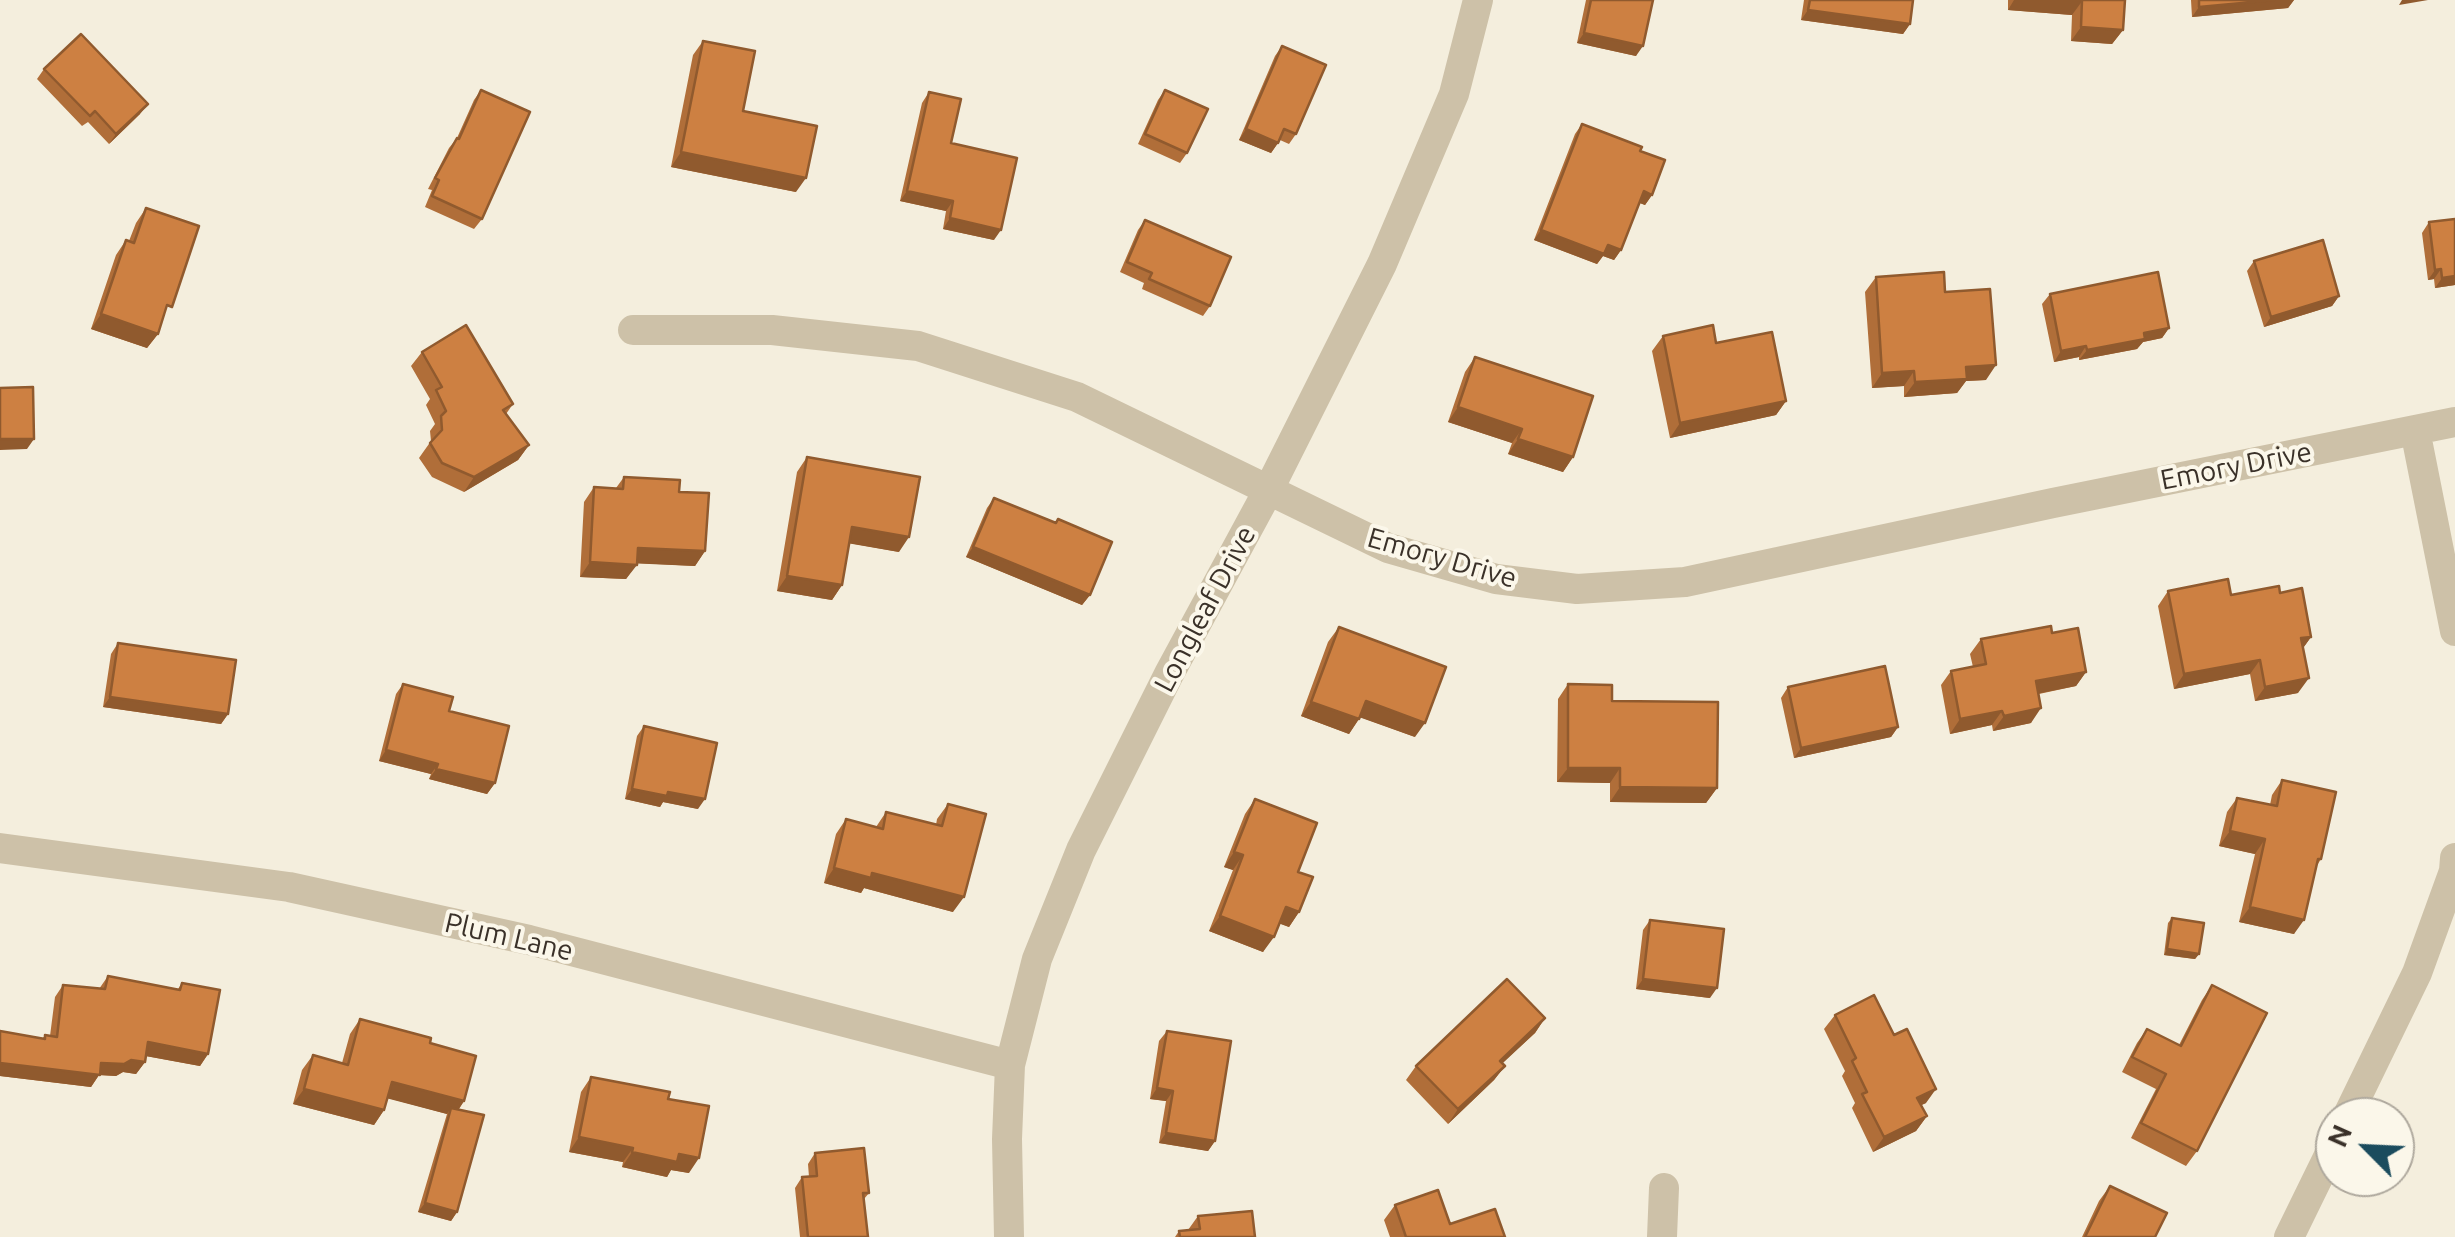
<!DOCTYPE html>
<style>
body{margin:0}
#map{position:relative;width:2455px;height:1237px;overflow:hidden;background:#f4eedd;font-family:Ubuntu,sans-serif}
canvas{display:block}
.north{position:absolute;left:2315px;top:1097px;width:100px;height:100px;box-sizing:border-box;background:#fbf7ea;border:2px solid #aea89d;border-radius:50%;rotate:294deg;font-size:28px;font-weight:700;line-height:40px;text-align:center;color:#3a3129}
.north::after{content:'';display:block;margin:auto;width:35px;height:45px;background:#1b4c5e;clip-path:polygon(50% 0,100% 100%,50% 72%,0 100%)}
</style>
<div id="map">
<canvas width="2455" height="1237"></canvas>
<div class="north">N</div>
</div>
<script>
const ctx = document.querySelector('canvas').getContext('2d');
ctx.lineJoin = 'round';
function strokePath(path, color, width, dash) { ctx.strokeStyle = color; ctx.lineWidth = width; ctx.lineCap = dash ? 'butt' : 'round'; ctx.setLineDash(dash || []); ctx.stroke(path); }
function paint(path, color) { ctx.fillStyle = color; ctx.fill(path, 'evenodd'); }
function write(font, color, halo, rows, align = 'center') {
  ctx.font = font + ' Ubuntu,sans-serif'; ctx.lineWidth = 8; ctx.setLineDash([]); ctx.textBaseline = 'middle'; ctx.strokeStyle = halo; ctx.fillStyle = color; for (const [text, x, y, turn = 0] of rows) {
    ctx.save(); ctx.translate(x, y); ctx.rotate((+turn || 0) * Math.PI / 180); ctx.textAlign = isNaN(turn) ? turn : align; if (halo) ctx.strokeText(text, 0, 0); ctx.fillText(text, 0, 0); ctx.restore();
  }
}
strokePath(new Path2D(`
 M633 330H772L918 346 1077 397 1388 548 1496 579 1577 589 1685 582 2053 503 2455 422
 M2415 430 2455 631
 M0 848 289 887 529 940 1010 1065
 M2347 1117 2417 973 2454 871 2455 858
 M1009 1237 1007 1139 1010 1065 1037 959 1081 850 1169 674 1268 491 1382 264 1454 94 1478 0
 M1662 1237 1664 1188
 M2289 1237 2335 1143`), '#cdc1a8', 30);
paint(new Path2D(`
 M1586 0H1653L1636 56 1577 43Z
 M1804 0H1913L1910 24 1903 34 1801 20Z
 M2008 0H2125L2123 30 2112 44 2071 41 2072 15 2008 10Z
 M2191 0H2294L2288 8 2192 17Z
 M703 41 743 111 796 192 671 167 693 55Z
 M1282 46 1296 134 1289 144 1280 140 1271 153 1239 140 1275 56Z
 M44 69 140 114 109 144 88 122 82 126 37 79Z
 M481 90 482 219 474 229 425 207 432 190 428 189 449 148 457 138 474 100Z
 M1165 90 1187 153 1180 163 1138 144 1158 100Z
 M929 92 951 143 994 240 943 229 946 211 900 201 922 103Z
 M1582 124 1640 151 1652 195 1645 205 1640 203 1621 250 1614 260 1603 256 1597 264 1534 240 1575 134Z
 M146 208 162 320 158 334 147 348 91 329 116 255 126 240 129 241 136 223Z
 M1145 220 1210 306 1203 316 1142 289 1144 283 1120 272 1138 230Z
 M2429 222 2455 285 2435 288 2434 279 2428 280 2422 233Z
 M2254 261 2339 296 2332 306 2264 327 2247 271Z
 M1876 277 1945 292 1986 380 1966 381 1957 393 1904 397V386L1872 388 1865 292Z
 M2050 294 2169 328 2162 338 2143 342 2137 349 2079 360V357L2054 362 2042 304Z
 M1663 336 1716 343 1786 401 1776 415 1670 438 1652 351Z
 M422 352 513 404 506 414 529 445 518 460 464 492 432 477 419 458 431 441 430 431 435 424 426 405 430 399 411 366Z
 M1475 357 1573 457 1563 472 1508 454 1512 443 1448 422 1465 372Z
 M807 457 899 552 849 543 842 585 832 600 777 591 797 472Z
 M624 477 679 492 705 551 695 566 637 563 626 579 580 577 584 502 594 487 616 488Z
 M994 498 1055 523 1090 595 1082 605 966 557 987 508Z
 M2168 591 2231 595 2280 593 2311 637 2303 648 2298 693 2255 701 2250 674 2174 689 2158 606Z
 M1339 627 1415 737 1360 717 1349 734 1301 716 1328 642Z
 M2052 633 2086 672 2076 686 2039 694 2031 723 1993 731 1992 725 1950 734 1941 685 1951 671 1973 667 1970 654 1981 639Z
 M118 643 228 714 221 724 103 707 111 654Z
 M403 684 449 711 495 783 487 794 429 779 431 774 379 761 396 694Z
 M1568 684 1612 701 1717 788 1706 803 1610 802V783L1557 782 1558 699Z
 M1788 687 1898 727 1891 737 1794 758 1781 698Z
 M644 726 698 809 663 802 660 807 625 799 637 736Z
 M2282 780 2321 859 2316 867 2294 934 2239 922 2255 854 2219 846 2227 812 2237 798 2270 805 2272 795Z
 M1255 799 1298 872 1299 912 1289 927 1279 923 1263 952 1209 931 1233 870 1224 867 1245 814Z
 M948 804 953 912 864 888 861 893 824 883 836 834 846 819 876 827 886 812 936 825 937 819Z
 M2172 918 2199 954 2195 959 2164 955 2168 923Z
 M1650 920 1710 998 1636 989 1643 930Z
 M108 976 178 989 182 983 208 1054 200 1066 146 1056 145 1062 136 1074 123 1072 116 1076 99 1075 91 1087 0 1076V1031L43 1038 45 1035 50 1036 55 997 63 985 99 989Z
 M2212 985 2197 1151 2186 1166 2131 1138 2156 1089 2122 1072 2137 1043 2147 1029 2179 1045 2202 1000Z
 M1835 1015 1926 1103 1921 1105 1927 1116 1916 1131 1873 1152 1852 1108 1855 1103 1842 1076 1845 1071 1824 1029Z
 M1545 1018 1535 1033 1502 1063 1505 1066 1494 1080 1448 1124 1406 1080 1416 1066Z
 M360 1019 430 1043 464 1101 459 1109 457 1212 451 1221 418 1212 447 1114 388 1098 384 1110 374 1125 293 1104 302 1070 313 1055 342 1063 350 1034Z
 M1167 1031 1215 1141 1208 1151 1159 1143 1166 1101 1150 1099 1159 1041Z
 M591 1077 668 1099 689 1173 671 1170 667 1177 622 1167 623 1162 569 1152 581 1092Z
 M815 1153 869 1193 864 1199 868 1237H800L795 1188 802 1177H809L808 1164Z
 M2110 1186 2155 1237H2082L2099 1201Z
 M1395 1205 1450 1224 1505 1237H1390L1384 1220Z
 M1198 1216 1255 1237H1175L1179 1231 1188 1230Z`), '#b06e39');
paint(new Path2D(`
 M2014 0H2083L2072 15 2008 10Z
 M2274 0H2294L2288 8 2192 17 2199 7Z
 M2402 0H2428L2399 5Z
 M1808 10 1910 24 1903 34 1801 20Z
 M2081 27 2123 30 2112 44 2071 41Z
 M1584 33 1643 46 1636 56 1577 43Z
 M148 104 140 114 109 144 116 134Z
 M1246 129 1278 143 1271 153 1239 140Z
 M681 152 806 178 796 192 671 167Z
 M907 191 953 201 946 211 900 201Z
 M1644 191 1652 195 1645 205 1637 202Z
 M950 218 1001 230 994 240 943 229Z
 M1541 230 1608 245 1621 250 1614 260 1603 256 1597 264 1534 240Z
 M2441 269 2434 279 2428 280 2435 270Z
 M2455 276V285L2435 288 2442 278Z
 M2339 296 2332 306 2264 327 2271 317Z
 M101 314 158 334 147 348 91 329Z
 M2169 328 2162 338 2143 342 2137 349 2079 360 2087 350 2144 333Z
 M2086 346 2079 357 2054 362 2061 351Z
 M1996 365 1986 380 1966 381 1957 393 1904 397 1915 382 1966 367Z
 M1914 371 1904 386 1872 388 1882 373Z
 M1786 401 1776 415 1670 438 1680 423Z
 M1458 407 1522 429 1512 443 1448 422Z
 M0 439H34L27 449 0 450Z
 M1518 439 1573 457 1563 472 1508 454Z
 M529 445 518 460 464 492 474 477Z
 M852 527 909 537 899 552 841 542Z
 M973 547 1090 595 1082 605 966 557Z
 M638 548 705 551 695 566 627 563Z
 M590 562 637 565 626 579 580 577Z
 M787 576 842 585 832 600 777 591Z
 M2311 637 2301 651V638Z
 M2260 660 2250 674 2174 689 2184 674Z
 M2086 672 2076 686 2026 696 2036 681Z
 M2309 678 2298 693 2255 701 2265 687Z
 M110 697 228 714 221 724 103 707Z
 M1366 701 1425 723 1415 737 1356 716Z
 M1311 702 1359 719 1349 734 1301 716Z
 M2041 708 2031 723 1993 731 2004 716Z
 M2002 711 1992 725 1950 734 1960 719Z
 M1898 727 1891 737 1794 758 1801 748Z
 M386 750 438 764 431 774 379 761Z
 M1568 768H1620L1610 783 1557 782Z
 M436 769 495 783 487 794 429 779Z
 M1620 787 1717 788 1706 803 1610 802Z
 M632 789 668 792 705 799 698 809 663 802 660 807 625 799Z
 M2230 831 2265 839 2255 854 2219 846Z
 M1234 852 1243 855 1233 870 1224 867Z
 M834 868 872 873 964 897 953 912 864 888 861 893 824 883Z
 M1286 907 1299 912 1289 927 1275 922Z
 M2250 907 2304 920 2294 934 2239 922Z
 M1220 916 1274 937 1263 952 1209 931Z
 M2167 949 2199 954 2195 959 2164 955Z
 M1643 979 1717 988 1710 998 1636 989Z
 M1545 1018 1535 1033 1489 1076 1500 1061Z
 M148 1042 208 1054 200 1066 140 1055Z
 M131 1060 145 1062 136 1074 123 1072 116 1076 99 1075 91 1087 0 1076V1063H101Z
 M1505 1066 1494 1080 1448 1124 1458 1109Z
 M392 1082 464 1101 454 1116 451 1108 447 1114 382 1097Z
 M1157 1088 1173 1091 1166 1101 1150 1099Z
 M304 1089 384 1110 374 1125 293 1104Z
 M1936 1089 1926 1103 1907 1112 1917 1098Z
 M1927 1116 1916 1131 1873 1152 1884 1137Z
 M1166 1133 1215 1141 1208 1151 1159 1143Z
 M579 1137 633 1148 623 1162 569 1152Z
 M632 1152 679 1154 699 1158 689 1173 671 1170 667 1177 622 1167Z
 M425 1203 457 1212 451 1221 418 1212Z`), '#905a2e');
const building = new Path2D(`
 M1591 0H1653L1643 46 1584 33Z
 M1810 0H1913L1910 24 1808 10Z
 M2082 0H2125L2123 30 2081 27Z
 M2199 0H2274L2199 7Z
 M81 34 148 104 116 134 95 111 90 116 44 69Z
 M703 41 755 51 743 111 817 126 806 178 681 152Z
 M1282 46 1326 65 1296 134 1284 129 1278 143 1246 129Z
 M481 90 530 112 482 219 432 196 439 180 435 178 457 138 459 139Z
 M1165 90 1208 109 1187 153 1145 134Z
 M929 92 961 99 951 143 1017 158 1001 230 950 218 953 201 907 191Z
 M1582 124 1642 147 1640 151 1665 160 1652 195 1644 191 1621 250 1608 245 1604 254 1541 230Z
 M146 208 199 226 172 307 167 305 158 334 101 314 126 240 134 243Z
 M2455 219V276L2442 278 2441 269 2435 270 2429 222Z
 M1145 220 1231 257 1210 306 1149 279 1152 273 1127 262Z
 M2323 240 2339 296 2271 317 2254 261Z
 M1944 272 1945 292 1990 289 1996 365 1966 367 1967 379 1915 382 1914 371 1882 373 1876 277Z
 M2158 272 2169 328 2144 333 2145 339 2087 350 2086 346 2061 351 2050 294Z
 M466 325 513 404 503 410 529 445 474 477 442 463 430 443 442 430 441 416 446 411 436 390 442 387 422 352Z
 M1713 325 1716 343 1772 332 1786 401 1680 423 1663 336Z
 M1475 357 1593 396 1573 457 1518 439 1522 429 1458 407Z
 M33 387 34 439H0V388Z
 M807 457 920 477 909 537 852 527 842 585 787 576Z
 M624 477 680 480 679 492 709 493 705 551 638 548 637 565 590 562 594 487 623 489Z
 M994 498 1056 523 1058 519 1112 542 1090 595 973 547Z
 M2228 579 2231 595 2279 586 2280 593 2302 588 2311 637 2301 638 2309 678 2265 687 2260 660 2184 674 2168 591Z
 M2051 626 2052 633 2078 628 2086 672 2036 681 2041 708 2004 716 2002 711 1960 719 1951 671 1986 664 1981 639Z
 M1339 627 1446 667 1425 723 1366 701 1359 719 1311 702Z
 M118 643 236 660 228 714 110 697Z
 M1885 666 1898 727 1801 748 1788 687Z
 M403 684 453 697 449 711 509 726 495 783 436 769 438 764 386 750Z
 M1568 684 1612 685V701L1718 702 1717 788 1620 787V768H1568Z
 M644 726 717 743 705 799 668 792 667 796 632 789Z
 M2282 780 2336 792 2321 859H2318L2304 920 2250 907 2265 839 2230 831 2237 798 2277 806Z
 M1255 799 1317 823 1298 872 1313 877 1299 912 1286 907 1274 937 1220 916 1243 855 1234 852Z
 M948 804 986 814 964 897 872 873 871 878 834 868 846 819 883 829 886 812 942 826Z
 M2172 918 2204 923 2199 954 2167 949Z
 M1650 920 1724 929 1717 988 1643 979Z
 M108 976 180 990 182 983 220 990 208 1054 148 1042 145 1062 131 1060 124 1064 101 1063 100 1075 0 1063V1031L45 1039V1035L57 1037 63 985 105 989Z
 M1507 979 1545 1018 1500 1061 1505 1066 1458 1109 1416 1066Z
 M2212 985 2267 1013 2197 1151 2141 1123 2166 1074 2132 1057 2147 1029 2181 1046Z
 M1874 995 1894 1035 1907 1029 1936 1089 1917 1098 1927 1116 1884 1137 1862 1094 1867 1092 1852 1061 1856 1058 1835 1015Z
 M360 1019 431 1038 430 1043 476 1056 464 1101 392 1082 384 1110 304 1089 313 1055 348 1065Z
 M1167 1031 1231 1041 1215 1141 1166 1133 1173 1091 1157 1088Z
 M591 1077 670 1092 668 1099 709 1106 699 1158 679 1154 677 1162 632 1152 633 1148 579 1137Z
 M451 1108 484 1115 457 1212 425 1203Z
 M864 1148 869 1193H863L868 1237H808L802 1177 817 1176 815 1153Z
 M2110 1186 2167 1213 2155 1237H2085Z
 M1438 1190 1450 1224 1495 1209 1505 1237H1406L1395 1205Z
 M1252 1211 1255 1237H1180L1179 1231 1200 1229 1198 1216Z`);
paint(building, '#cd8042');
strokePath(building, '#905a2e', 2.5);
write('28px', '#3a3129', '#fbf7ea', [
 ["Emory Drive",2236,466,-11],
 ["Emory Drive",1442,558,16],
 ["Longleaf Drive",1205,609,-62],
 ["Plum Lane",509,937,13]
]);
</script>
